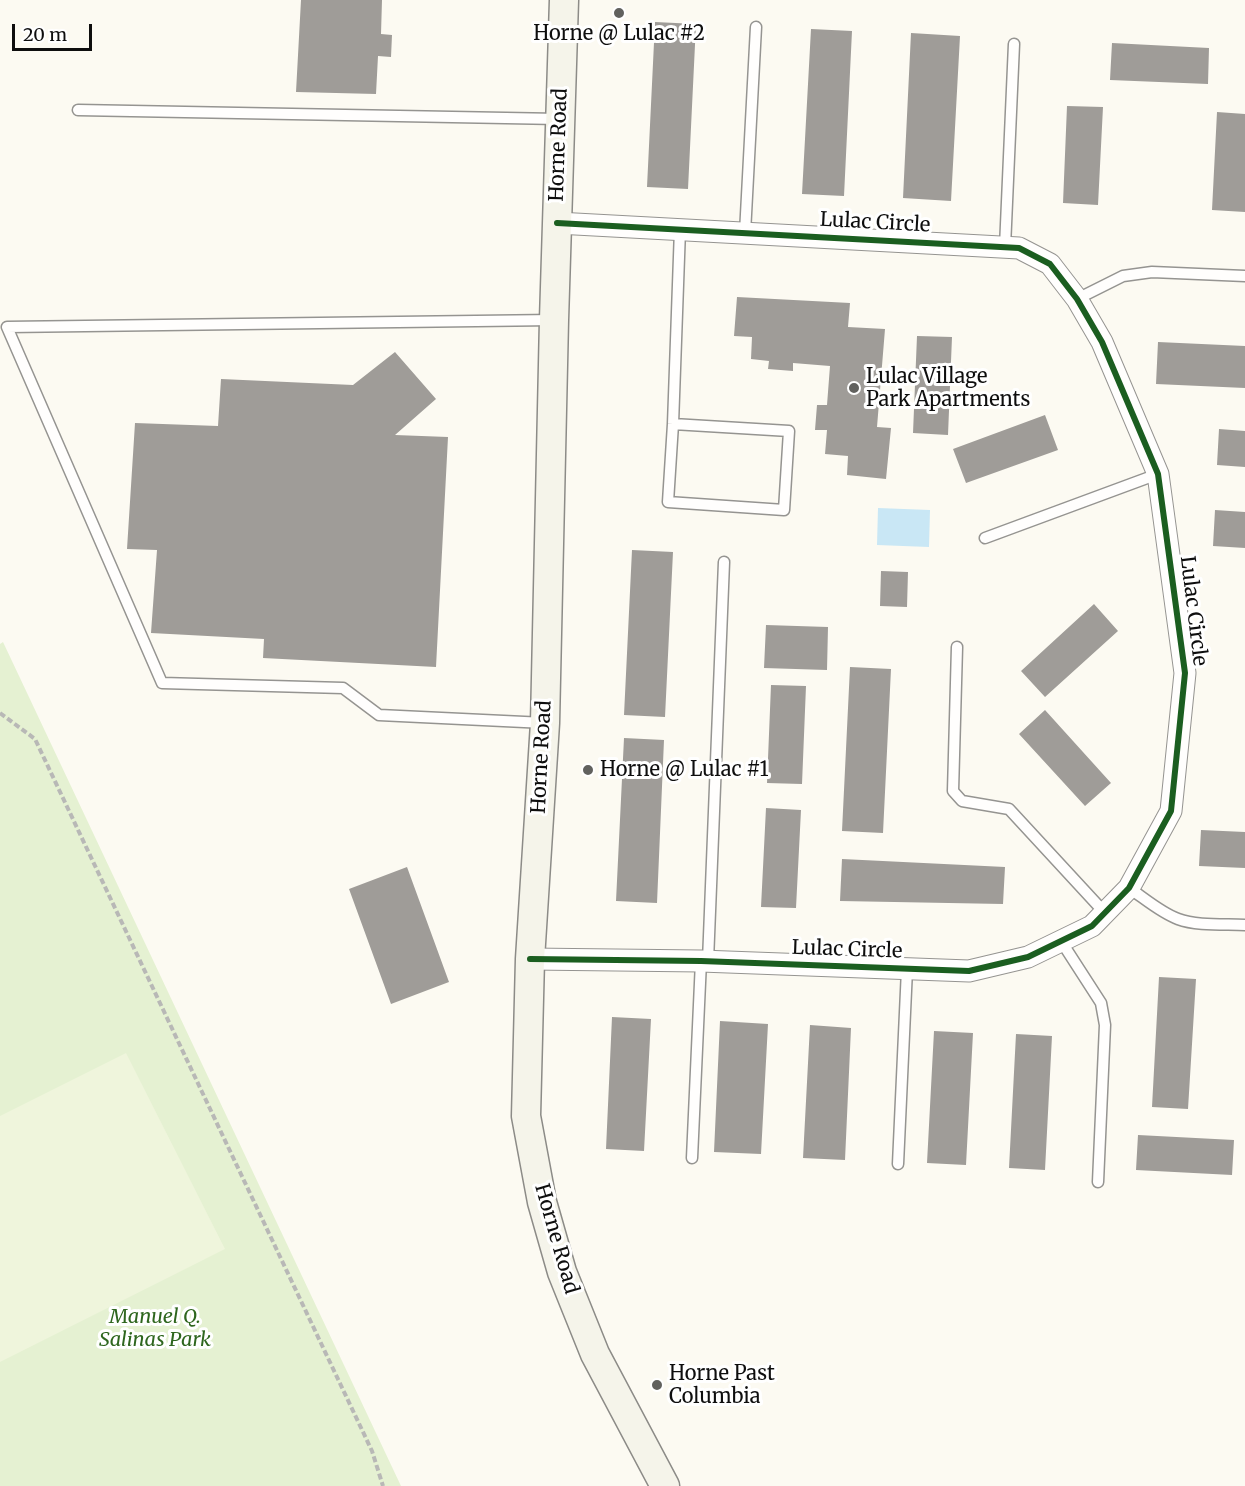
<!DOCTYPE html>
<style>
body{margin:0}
#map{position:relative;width:1245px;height:1486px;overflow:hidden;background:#fcfaf2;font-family:Merriweather,serif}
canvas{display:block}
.scale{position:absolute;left:12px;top:24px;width:80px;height:27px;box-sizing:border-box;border:3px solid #0e0e0e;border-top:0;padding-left:8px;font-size:18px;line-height:21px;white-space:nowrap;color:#0e0e0e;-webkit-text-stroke:4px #fff;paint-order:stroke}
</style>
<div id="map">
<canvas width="1245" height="1486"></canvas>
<div class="scale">20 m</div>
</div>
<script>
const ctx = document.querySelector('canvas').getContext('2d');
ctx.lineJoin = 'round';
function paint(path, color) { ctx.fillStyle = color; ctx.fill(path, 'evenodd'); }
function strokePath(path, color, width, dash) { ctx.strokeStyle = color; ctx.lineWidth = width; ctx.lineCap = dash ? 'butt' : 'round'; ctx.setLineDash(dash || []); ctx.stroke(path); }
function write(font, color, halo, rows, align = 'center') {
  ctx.font = font + ' Merriweather,serif'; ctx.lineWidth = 6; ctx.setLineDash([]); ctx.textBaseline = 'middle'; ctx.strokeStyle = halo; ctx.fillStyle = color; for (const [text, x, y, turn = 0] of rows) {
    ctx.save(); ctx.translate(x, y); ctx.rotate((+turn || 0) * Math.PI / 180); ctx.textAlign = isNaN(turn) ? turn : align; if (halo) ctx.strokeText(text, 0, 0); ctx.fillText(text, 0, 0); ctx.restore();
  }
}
paint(new Path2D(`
 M3 642 401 1486H0V644Z`), '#e5f1d2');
paint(new Path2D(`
 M126 1053 225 1249 0 1362V1116Z`), '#eff5dc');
paint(new Path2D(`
 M878 508 930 510 929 547 877 545Z`), '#c9e7f5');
paint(new Path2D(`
 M301 0H382L381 34 392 35 391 57 378 56 376 94 296 92Z
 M655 22 696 24 688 189 647 187Z
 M811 29 852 31 844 196 802 194Z
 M911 33 960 36 951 201 903 198Z
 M1112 43 1209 48 1208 84 1110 80Z
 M1067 106 1103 107 1098 205 1063 203Z
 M1217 112 1245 114V212L1212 210Z
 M737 297 850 303 848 327 885 329 877 427 891 428 886 479 847 475 848 456 825 454 827 430H815L817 405H827L830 366 793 363V371L768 369 769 361 751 359 752 337 734 336Z
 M917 336 952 337 948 435 913 433Z
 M1158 342 1245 346V388L1156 384Z
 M395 352 436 399 395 435 448 437 436 667 263 658 264 639 151 633 157 550 127 549 135 423 218 426 221 379 353 385Z
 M1045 415 1058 450 966 483 953 449Z
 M1219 429 1245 431V467L1217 465Z
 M1215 510 1245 512V548L1213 546Z
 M632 550 673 552 665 717 624 715Z
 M881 571 908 572 907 607 880 606Z
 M1094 604 1118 631 1045 697 1021 671Z
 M766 625 828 627 827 670 764 668Z
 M850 667 891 669 883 833 842 831Z
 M771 685 806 686 802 784 767 783Z
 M1045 710 1111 783 1085 806 1019 734Z
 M624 738 664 740 657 903 616 901Z
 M766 808 801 810 796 908 761 907Z
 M1201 830 1245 832V868L1199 866Z
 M842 859 1005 867 1003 904 840 901Z
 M407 867 449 982 391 1004 349 889Z
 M1159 977 1196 979 1188 1109 1152 1107Z
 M612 1017 651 1019 644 1151 606 1149Z
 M720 1021 768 1024 761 1154 714 1152Z
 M810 1025 851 1028 845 1160 803 1158Z
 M934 1031 973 1033 966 1165 927 1163Z
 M1016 1034 1052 1036 1045 1170 1009 1168Z
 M1138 1135 1234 1140 1232 1175 1136 1170Z`), '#9f9c98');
const lane = new Path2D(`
 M78 110 559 119
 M745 233 756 27
 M1005 247 1014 44
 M1077 299 1123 276 1152 272 1245 276
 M673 424 789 431 784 510 668 502 673 424 680 229
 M985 538 1158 474
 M957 647 953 791 962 801 1009 809 1105 913
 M545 723 379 715 343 688 162 683 7 327 554 320
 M1129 888C1144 898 1161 913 1178 919 1197 926 1224 924 1245 925
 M1061 941 1101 1003 1105 1025 1098 1182
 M708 961 724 562
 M692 1158 701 961
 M898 1164 907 969`);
const street = new Path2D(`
 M530 959 701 961 969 971 1028 957 1092 926 1129 888 1171 811 1185 673 1158 474 1102 342 1077 299 1050 264 1019 248 557 223`);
const secondary = new Path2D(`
 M564 0 554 320 545 723 530 959 526 1116 542 1202 562 1272 595 1354 665 1486`);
strokePath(lane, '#959491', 13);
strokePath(street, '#959491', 23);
strokePath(secondary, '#8c8b87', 31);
strokePath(new Path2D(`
 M0 713 35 739 372 1451 383 1486`), '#b8b8b6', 4, [6, 3]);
strokePath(lane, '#fffefd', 10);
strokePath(street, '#fffefd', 21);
strokePath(secondary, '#f5f4ea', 28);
strokePath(new Path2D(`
 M530 959 701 961 969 971 1028 957 1092 926 1129 888 1171 811 1185 673 1158 474 1102 342 1077 299 1050 264 1019 248 557 223`), '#1b5e20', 6);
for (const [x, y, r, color] of [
 [619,13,6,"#61615e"],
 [854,388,6,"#61615e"],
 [588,770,6,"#61615e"],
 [657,1385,6,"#61615e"]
]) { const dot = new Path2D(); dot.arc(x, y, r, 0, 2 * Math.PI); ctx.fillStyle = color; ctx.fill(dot); strokePath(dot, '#fff', 2); }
write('20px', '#0e0e0e', '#fff', [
 ["Horne @ Lulac #2",619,34,"center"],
 ["Lulac Village",866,377],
 ["Park Apartments",866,400],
 ["Horne @ Lulac #1",600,770],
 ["Horne Past",669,1374],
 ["Columbia",669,1397]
], 'left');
write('20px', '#0e0e0e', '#fff', [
 ["Horne Road",559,145,-88],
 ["Lulac Circle",875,223,3],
 ["Lulac Circle",1193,611,83],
 ["Horne Road",542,757,-87],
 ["Lulac Circle",847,950,2],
 ["Horne Road",556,1239,74]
]);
write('italic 20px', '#2e661e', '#fff', [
 ["Manuel Q.",155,1317],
 ["Salinas Park",155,1340]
]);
</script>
